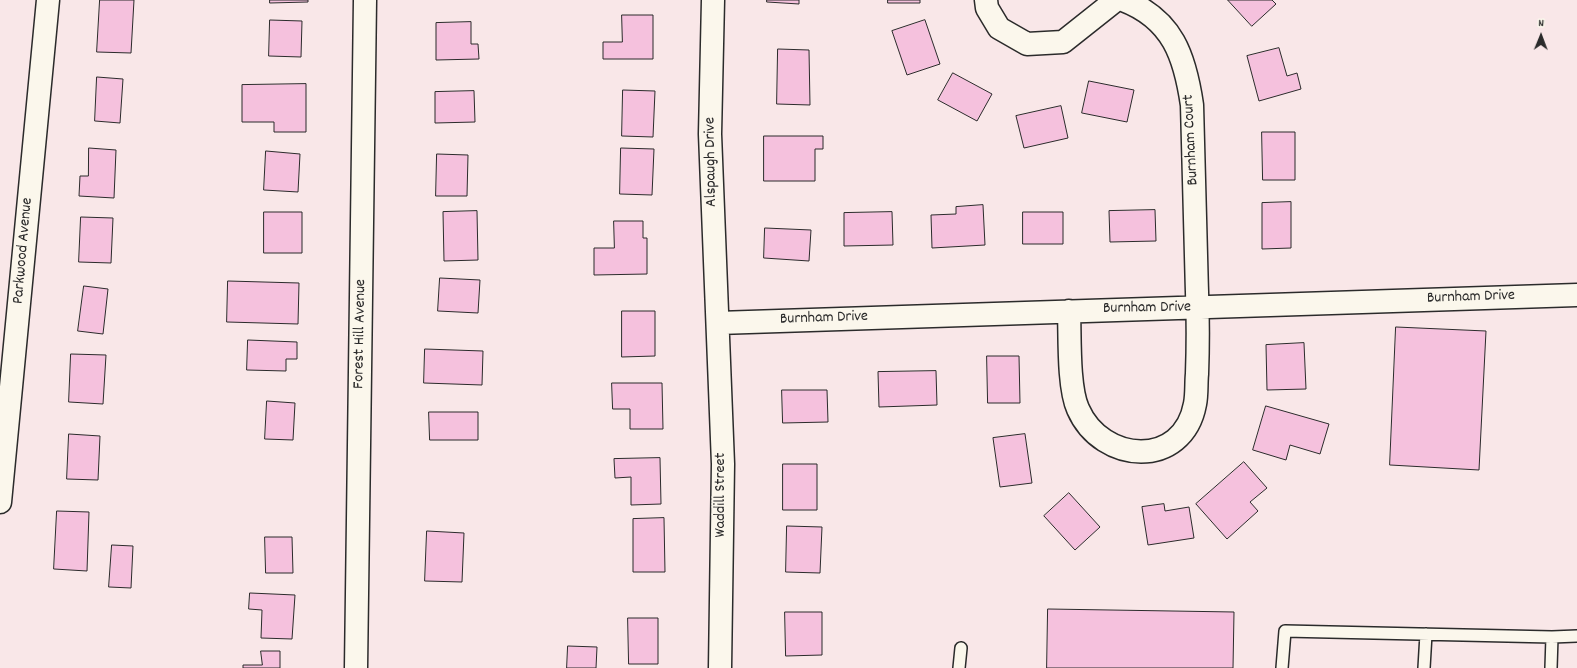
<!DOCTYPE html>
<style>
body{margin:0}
#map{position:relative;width:1577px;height:668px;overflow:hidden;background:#f9e7e8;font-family:Dekko,sans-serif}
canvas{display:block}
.north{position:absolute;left:1521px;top:16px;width:40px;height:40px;-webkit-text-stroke:3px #fbf7ec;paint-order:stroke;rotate:1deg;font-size:11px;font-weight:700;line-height:16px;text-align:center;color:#2b2b2b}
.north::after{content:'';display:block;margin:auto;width:14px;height:18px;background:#2b2b2b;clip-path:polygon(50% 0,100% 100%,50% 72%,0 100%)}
</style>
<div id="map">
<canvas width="1577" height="668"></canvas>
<div class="north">N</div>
</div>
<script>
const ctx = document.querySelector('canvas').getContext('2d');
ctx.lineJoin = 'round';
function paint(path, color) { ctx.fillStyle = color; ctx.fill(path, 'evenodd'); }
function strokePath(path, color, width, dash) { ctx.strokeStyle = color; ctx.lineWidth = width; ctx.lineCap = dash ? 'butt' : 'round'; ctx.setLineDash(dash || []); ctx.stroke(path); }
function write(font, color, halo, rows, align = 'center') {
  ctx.font = font + ' Dekko,sans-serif'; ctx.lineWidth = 3; ctx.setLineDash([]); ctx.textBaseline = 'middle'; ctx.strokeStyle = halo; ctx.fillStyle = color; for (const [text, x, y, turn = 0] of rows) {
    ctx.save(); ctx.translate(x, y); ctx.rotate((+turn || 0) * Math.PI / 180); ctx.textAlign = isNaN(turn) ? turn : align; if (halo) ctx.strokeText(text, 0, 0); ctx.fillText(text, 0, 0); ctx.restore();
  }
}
const building = new Path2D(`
 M100 0H134L131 53 97 52Z
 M270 0H308V2L270 3Z
 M767 0H799V4L767 2Z
 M888 0H920V3H888Z
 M1228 0H1272L1276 4 1252 26Z
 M622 15H653V59H603V42H622Z
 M270 20 302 21 301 57 269 56Z
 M925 20 940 64 907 75 892 31Z
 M471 22V44H478L479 59 436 60V23Z
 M1279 48 1287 76 1297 73 1301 89 1259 101 1247 56Z
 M778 49 809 50 810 105 777 104Z
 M953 73 992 94 977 121 938 100Z
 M97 77 123 79 120 123 95 121Z
 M1089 81 1134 90 1127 122 1082 113Z
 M306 84V132H274V122H242V85Z
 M623 90 655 91 653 137 622 136Z
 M474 91 475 122 435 123V92Z
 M1061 106 1068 138 1024 148 1016 116Z
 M1262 132H1295V180H1263Z
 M764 136H823V149H815V181H764Z
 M89 148 116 150 114 198 79 196 80 176H88Z
 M621 148 654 149 652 195 620 194Z
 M266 151 300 154 298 192 264 190Z
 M437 154 468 155 467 196H436Z
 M1291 202V248L1262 249V203Z
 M983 205 985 245 932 248 931 215 956 214V207Z
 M1155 210 1156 241 1110 242 1109 211Z
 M477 211 478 260 444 261 443 212Z
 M264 212H302V253H264Z
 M892 212 893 245 844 246V213Z
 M1023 212H1063V244H1023Z
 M81 217 113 218 111 263 79 262Z
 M614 221H643V238H647V274L594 275V248H614Z
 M765 228 811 230 809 261 764 258Z
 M440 278 480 280 478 313 438 311Z
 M228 281 299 283 298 324 227 322Z
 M84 286 108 289 103 334 78 331Z
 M622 311H655V356L622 357Z
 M1396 327 1486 331 1479 470 1390 465Z
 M248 340 297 342V359H286V371L247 370Z
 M1304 343 1306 389 1267 390 1266 345Z
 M425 349 483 351 482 385 424 383Z
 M71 354 106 355 103 404 69 402Z
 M987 356H1019L1020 403H988Z
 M936 371 937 405 879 407 878 372Z
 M612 383H662L663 429H630V409H613Z
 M782 390H827L828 422 783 423Z
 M267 401 295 403 293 440 265 439Z
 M1266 406 1329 424 1320 454 1290 445 1286 460 1253 450Z
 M429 412H478V440H430Z
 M69 434 100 436 98 480 67 479Z
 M1025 434 1032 483 1000 487 993 438Z
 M660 458 661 504 631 505V477L615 478 614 459Z
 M1244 462 1267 488 1250 502 1258 511 1227 539 1196 504Z
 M783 464H817V510H783Z
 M1069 493 1100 527 1075 550 1044 516Z
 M1164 504 1165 511 1189 507 1194 538 1148 545 1142 507Z
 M57 511 89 512 87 571 54 569Z
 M664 518 665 572H633V519Z
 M787 526 822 527 820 573 786 572Z
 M427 531 464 533 462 582 425 581Z
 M265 537H292L293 573H266Z
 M112 545 133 546 131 588 109 587Z
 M250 593 295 595 292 639 261 638 262 610 249 609Z
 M1048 609 1234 612 1233 668H1047Z
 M785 612H822V655L786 656Z
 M628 618H658V664H629Z
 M568 646 597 647 596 668H567Z
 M261 651H280V668H243V665H262Z`);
paint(building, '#f5c1dd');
strokePath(building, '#2b2b2b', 1);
const lane = new Path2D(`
 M959 668 961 648
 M1282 668 1285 631 1552 637
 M1424 668 1426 634
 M1551 668 1552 637 1577 636`);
const street = new Path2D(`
 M713 0 710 134 723 464 720 668
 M986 0 987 8 999 28 1027 44 1063 42 1116 0
 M1069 311C1070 336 1068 387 1078 409 1102 464 1183 469 1195 404 1197 394 1196 383 1197 374 1198 347 1198 319 1197 292 1195 230 1194 168 1192 105 1185 57 1173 19 1123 0
 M718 323 1577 295
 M0 502 48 0
 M356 668 365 0`);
strokePath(lane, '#2b2b2b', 14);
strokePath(street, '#2b2b2b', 25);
strokePath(lane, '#fbf7ec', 11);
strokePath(street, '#fbf7ec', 22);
write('16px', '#2b2b2b', '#fbf7ec', [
 ["Burnham Court",1192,140,-93],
 ["Alspaugh Drive",712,162,-91],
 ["Parkwood Avenue",24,251,-85],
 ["Burnham Drive",1471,298,-2],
 ["Burnham Drive",1147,309,-1],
 ["Burnham Drive",824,319,-2],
 ["Forest Hill Avenue",361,334,-89],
 ["Waddill Street",722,495,-90]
]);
</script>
